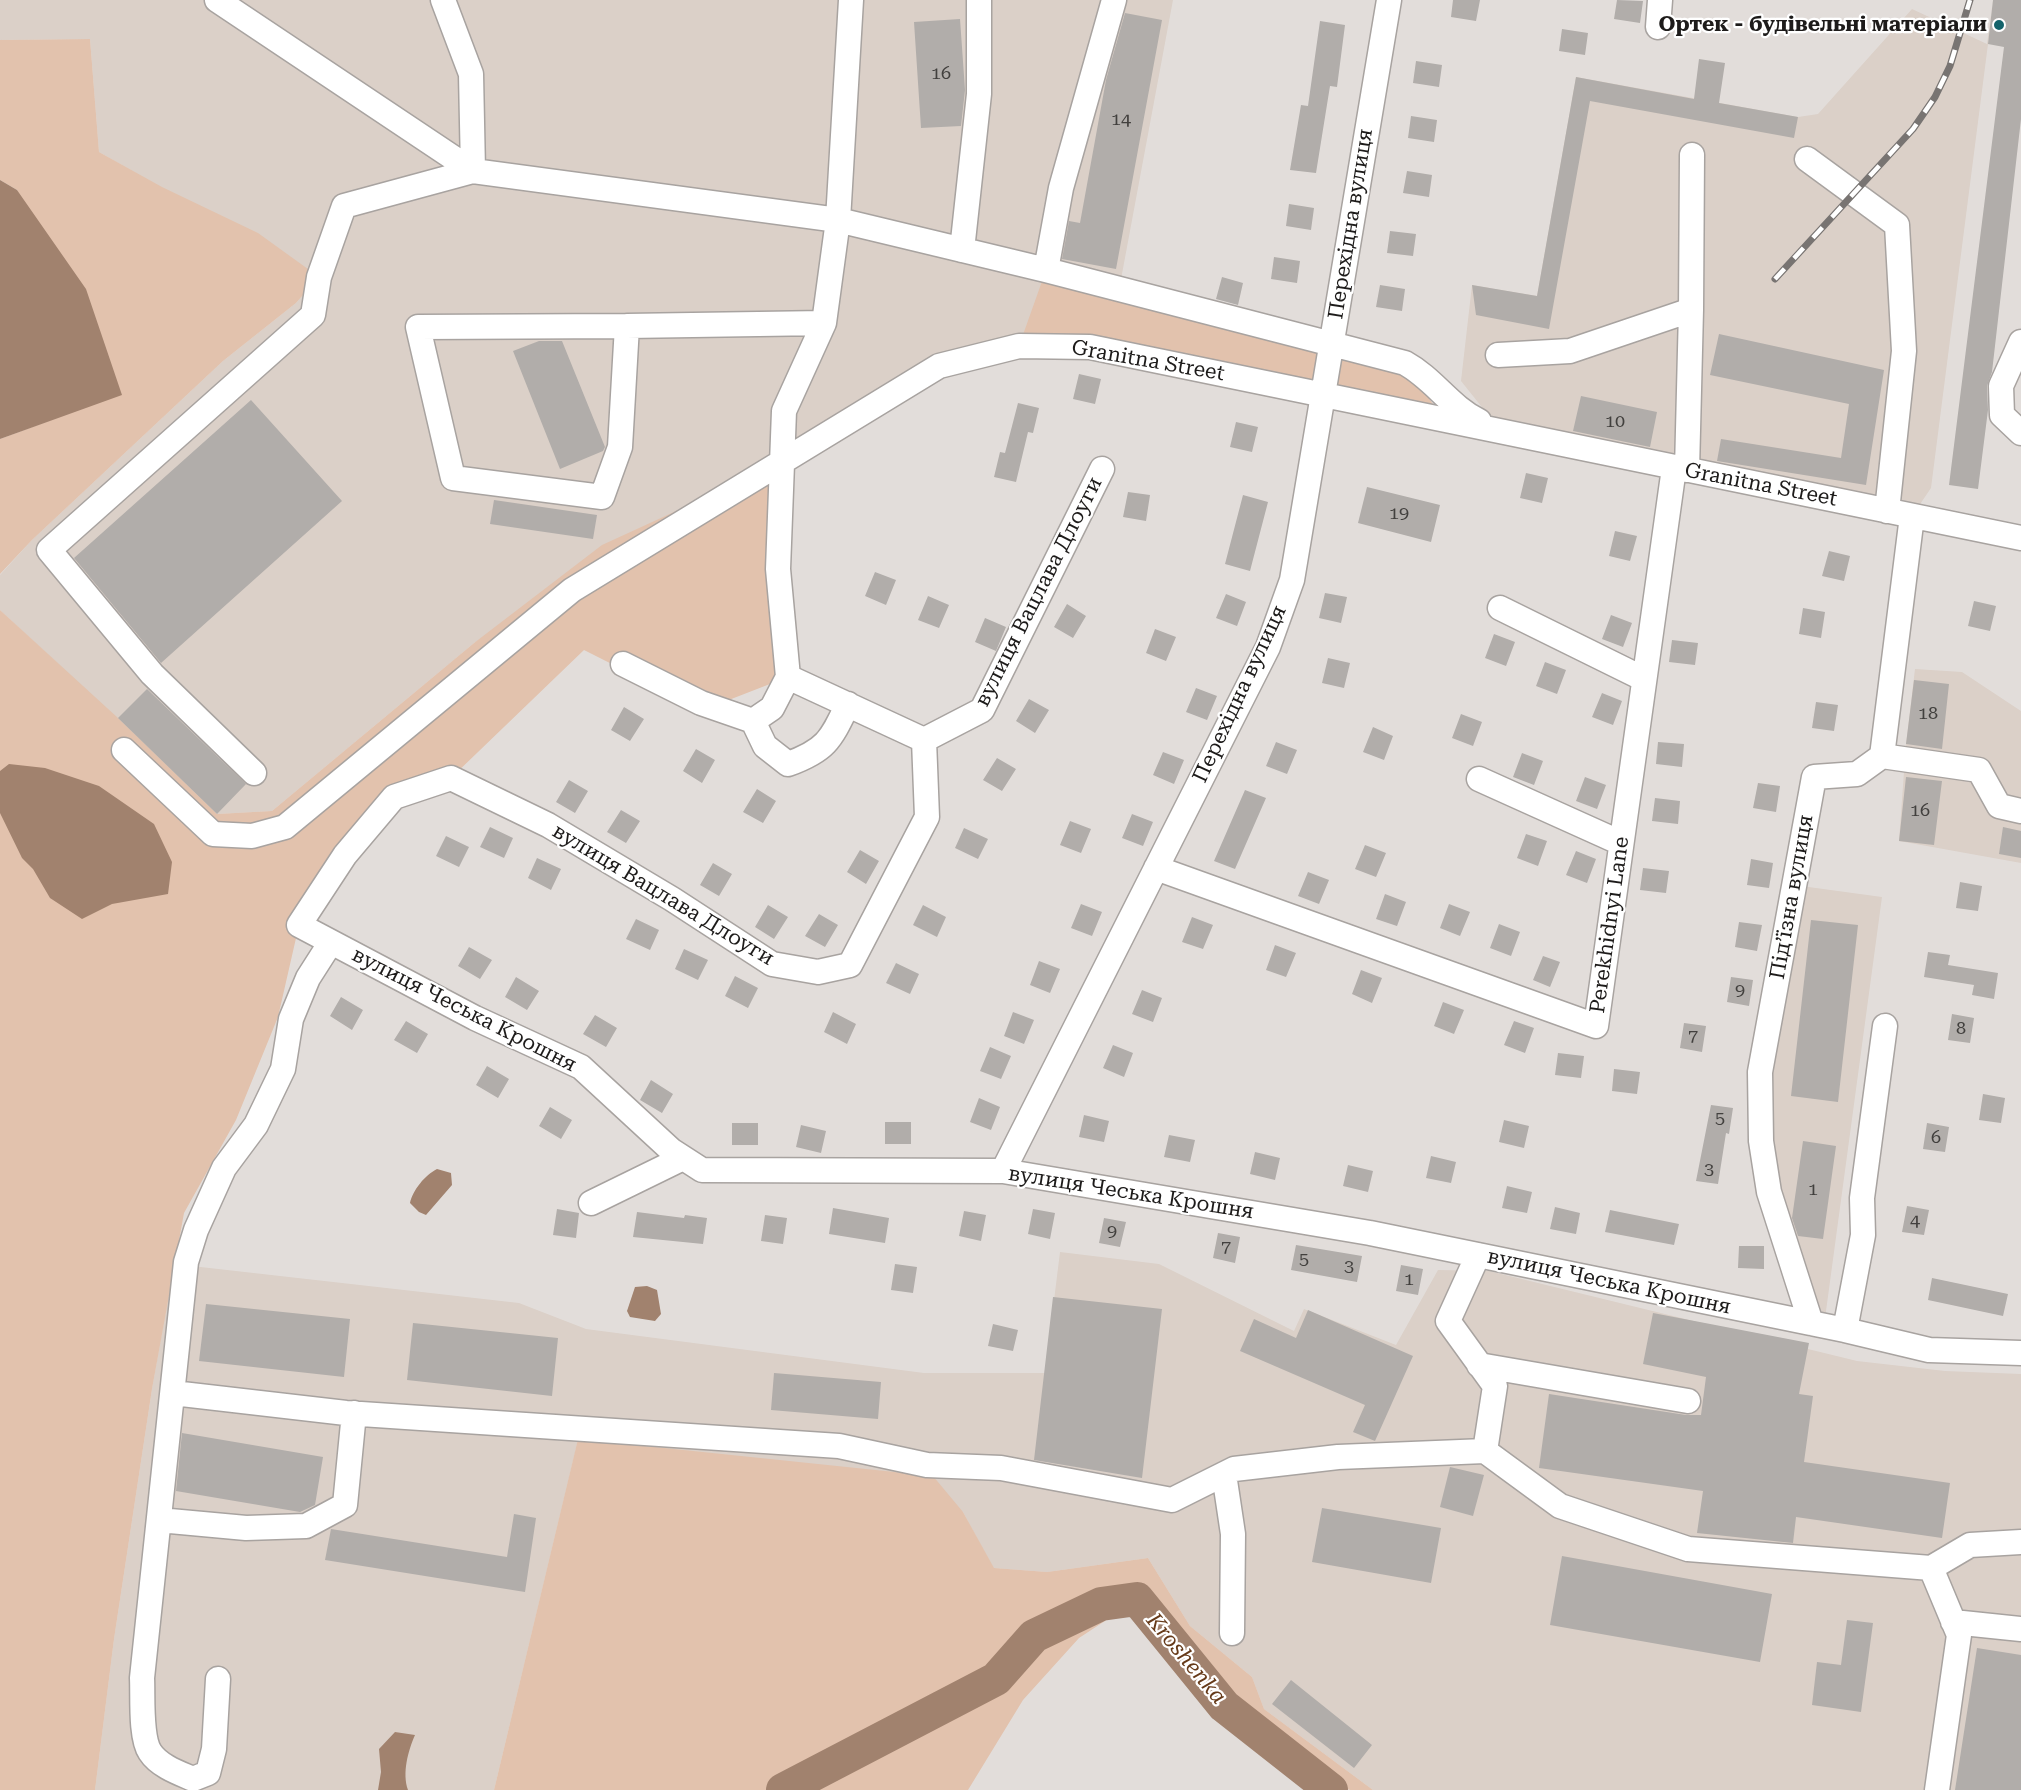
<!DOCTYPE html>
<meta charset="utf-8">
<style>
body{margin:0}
canvas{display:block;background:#e2ddda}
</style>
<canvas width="2021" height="1790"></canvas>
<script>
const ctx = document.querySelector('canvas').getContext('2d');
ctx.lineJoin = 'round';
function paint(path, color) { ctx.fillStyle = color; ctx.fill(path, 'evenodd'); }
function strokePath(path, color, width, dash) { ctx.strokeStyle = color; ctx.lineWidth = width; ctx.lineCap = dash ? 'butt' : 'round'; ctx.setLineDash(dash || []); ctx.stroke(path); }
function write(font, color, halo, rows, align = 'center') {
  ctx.font = font + ' "Roboto Serif",serif'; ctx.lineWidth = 4.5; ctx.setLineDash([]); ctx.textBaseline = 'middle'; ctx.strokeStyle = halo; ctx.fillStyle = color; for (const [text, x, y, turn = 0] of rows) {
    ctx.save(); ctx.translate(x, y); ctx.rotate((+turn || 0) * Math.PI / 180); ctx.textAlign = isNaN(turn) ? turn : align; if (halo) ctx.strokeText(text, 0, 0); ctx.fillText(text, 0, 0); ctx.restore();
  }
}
paint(new Path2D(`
 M0 0H1173L1119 290 1019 346 939 366 474 643 272 811 217 814 0 610V575L32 540 223 361 296 303 319 277 99 152 90 39 0 40Z
 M1993 0 1988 44 1931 488 1912 516 1501 431 1461 381 1472 285 1537 296 1576 77 1798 117 1818 114 1912 9 1987 44Z
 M1915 669 1962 672 2021 711V863L1899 841 1906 744Z
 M1794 885 1882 897 1824 1326 1761 1141Z
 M1060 1252 1159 1264 1294 1331 1304 1309 1396 1345 1438 1270 1489 1271 1857 1361 1945 1371 2021 1374V1790H1373L1264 1709 1252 1677 1190 1626 1148 1558 1047 1572 993 1568 963 1512 578 1440 494 1790H95L114 1639 152 1389 174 1264 519 1303 586 1329 924 1373H1045Z`), '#dbd0c8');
paint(new Path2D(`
 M90 39 99 152 162 187 258 233 319 277 296 303 223 361 32 540 0 574V439L121 394 17 190 0 180V40Z
 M1046 270 1405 363 1443 419 1019 346Z
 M783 462 788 677 703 710 584 650 451 778 394 797 299 925 278 1017 236 1120 184 1213 152 1389 114 1639 95 1790H0V610L118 718 217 814 272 811 474 643 602 545Z
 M578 1439 933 1476 963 1512 994 1568 1047 1572 1148 1558 1190 1626 1252 1677 1264 1709 1373 1790H1350L1318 1778 1224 1706 1137 1600 1079 1638 1023 1700 968 1790H494Z`), '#e2c2ad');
paint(new Path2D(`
 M0 180 17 190 86 289 122 395 0 439Z
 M9 764 45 768 99 786 154 824 172 862 168 894 112 904 82 919 50 898 33 869 22 858 0 813V771Z
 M437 1169 451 1173 452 1185 426 1215 419 1212 410 1203C413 1190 425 1175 437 1169Z
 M647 1286 657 1290 661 1314 655 1321 630 1317 627 1311 635 1287Z
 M395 1732 415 1735C408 1751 402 1773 408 1790H378L381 1772 379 1749Z`), '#a1826e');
strokePath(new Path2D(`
 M783 1790 996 1679 1034 1636 1101 1604 1137 1599 1224 1706 1331 1790`), '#a1826e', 34);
paint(new Path2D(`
 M1453 0H1480L1476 21 1451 17Z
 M1617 0 1643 1 1640 23 1614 19Z
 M1993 0H2021V119L1992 372 1987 386 1988 410 1978 489 1949 485 2004 47 1988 44Z
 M1125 13 1162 20 1116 269 1062 259 1069 221 1080 223 1106 80Z
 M960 19 965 90 961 126 921 128 914 22Z
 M1320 21 1345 25 1337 87 1330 86 1316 173 1290 170 1301 105 1308 106Z
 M1562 29 1588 33 1585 55 1559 51Z
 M1699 59 1725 63 1719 103 1798 117 1794 138 1590 101 1549 329 1476 315 1472 285 1537 296 1576 77 1694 99Z
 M1416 61 1442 65 1439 87 1413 83Z
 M1411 116 1437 120 1434 142 1408 138Z
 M1407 171 1432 175 1429 197 1403 193Z
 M1289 204 1314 208 1311 230 1286 226Z
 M1390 231 1416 234 1413 256 1387 253Z
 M1274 257 1300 261 1297 283 1271 279Z
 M1222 277 1243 283 1238 305 1216 299Z
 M1380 285 1405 289 1402 311 1376 307Z
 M1719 334 1884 370 1866 485 1717 461 1721 439 1841 458 1849 404 1710 375Z
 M539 341H562L605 447 603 451 560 469 513 351Z
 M1079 374 1101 379 1095 404 1073 399Z
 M1581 396 1657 412 1650 447 1573 431Z
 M251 400 342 501 161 663 74 558Z
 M1018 403 1039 408 1033 433 1028 432 1016 482 994 477 1000 452 1005 453Z
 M1236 422 1258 427 1252 452 1230 447Z
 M1526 473 1548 478 1542 503 1520 498Z
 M1367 487 1440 505 1431 542 1358 523Z
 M1128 492 1150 495 1146 521 1123 517Z
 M1243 495 1268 502 1250 571 1225 564Z
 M494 500 597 515 593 539 490 524Z
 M1615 531 1637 536 1630 561 1609 556Z
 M1829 551 1850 556 1844 581 1822 576Z
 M875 572 896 580 886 605 865 596Z
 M1325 593 1347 597 1341 623 1319 618Z
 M1226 594 1246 602 1237 626 1216 618Z
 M928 596 949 605 939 628 918 620Z
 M1974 601 1996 606 1990 631 1968 626Z
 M1067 604 1086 616 1073 638 1054 627Z
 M1803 608 1825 612 1821 638 1799 634Z
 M1611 615 1632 623 1623 647 1602 639Z
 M985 618 1006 627 996 651 975 642Z
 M1155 629 1176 637 1166 661 1146 653Z
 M1494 634 1515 642 1506 666 1485 658Z
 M1672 640 1698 643 1695 665 1669 662Z
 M1328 658 1350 663 1344 688 1322 683Z
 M1545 662 1566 670 1557 694 1536 686Z
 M1914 680 1949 684 1942 749 1906 744Z
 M1196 688 1217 696 1207 720 1186 712Z
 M147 689 246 784 217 814 118 718Z
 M1602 693 1622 701 1613 725 1592 717Z
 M1029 699 1049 710 1035 733 1016 721Z
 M1816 702 1838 705 1834 731 1812 728Z
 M624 707 644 719 630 741 611 730Z
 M1461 714 1482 722 1473 746 1452 738Z
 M1373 727 1393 736 1384 760 1363 752Z
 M1276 742 1297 750 1287 774 1266 766Z
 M1658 742 1684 744 1682 767 1656 764Z
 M696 749 715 760 702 783 683 771Z
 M1163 752 1184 760 1174 784 1153 775Z
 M1522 753 1543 761 1534 785 1513 777Z
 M997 758 1016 769 1002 791 983 780Z
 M1585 777 1606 785 1597 809 1576 801Z
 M1906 777 1942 781 1934 845 1899 841Z
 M569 780 588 791 575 813 556 802Z
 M1758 783 1780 786 1776 812 1753 808Z
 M757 789 776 801 763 823 743 812Z
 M1245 790 1266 798 1235 869 1214 861Z
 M1655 798 1680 801 1678 824 1652 821Z
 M621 810 640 821 626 843 607 832Z
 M1132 814 1153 822 1143 846 1122 838Z
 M1070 821 1091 829 1081 853 1060 845Z
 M490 827 513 838 504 858 480 847Z
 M2003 827 2021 831V858L1999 854Z
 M964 828 988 839 978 859 955 848Z
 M1526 834 1547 841 1538 866 1517 858Z
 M446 836 469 847 459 867 436 856Z
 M1365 845 1386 853 1376 877 1355 869Z
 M860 850 879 861 866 884 847 872Z
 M1576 851 1596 859 1587 883 1566 875Z
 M537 858 561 869 551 890 528 878Z
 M1751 859 1773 863 1769 888 1747 885Z
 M713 863 732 874 719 896 700 885Z
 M1643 868 1669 871 1666 893 1640 890Z
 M1308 872 1329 880 1319 904 1298 896Z
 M1960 882 1982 886 1978 911 1956 908Z
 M1385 894 1406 902 1397 926 1376 919Z
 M1081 904 1102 912 1092 936 1071 928Z
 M1449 904 1470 912 1460 936 1440 928Z
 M768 905 788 917 774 939 755 927Z
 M923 905 946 917 937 937 913 925Z
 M819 914 838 925 825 947 805 936Z
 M1192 917 1213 925 1203 949 1182 942Z
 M636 919 659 930 650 950 626 939Z
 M1811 920 1858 925 1838 1102 1791 1096Z
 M1739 922 1762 925 1757 951 1735 947Z
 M1499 924 1520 932 1511 956 1490 948Z
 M1275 945 1296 953 1286 977 1266 970Z
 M469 947 492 960 480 979 458 966Z
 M684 949 708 960 698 980 675 969Z
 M1928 952 1950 955 1948 965 1998 973 1994 999 1972 995 1974 985 1924 977Z
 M1543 956 1560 962 1550 987 1533 980Z
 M1039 961 1060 969 1050 993 1030 985Z
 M896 963 919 974 910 994 886 983Z
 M1361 970 1382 978 1372 1003 1352 994Z
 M735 976 758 988 748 1008 725 996Z
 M516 977 539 991 527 1010 505 997Z
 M1731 977 1753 980 1749 1006 1727 1002Z
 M1142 990 1162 998 1153 1022 1132 1014Z
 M341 997 363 1010 352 1030 330 1016Z
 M1443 1002 1464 1010 1454 1034 1434 1026Z
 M833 1012 856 1024 847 1044 824 1032Z
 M1013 1012 1034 1020 1024 1044 1004 1036Z
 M1952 1014 1974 1018 1970 1043 1948 1040Z
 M595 1015 617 1028 606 1047 583 1034Z
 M406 1021 428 1034 417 1053 394 1040Z
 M1514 1021 1534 1028 1525 1053 1504 1045Z
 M1684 1023 1706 1026 1702 1052 1680 1048Z
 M1113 1045 1133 1053 1124 1077 1103 1068Z
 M990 1047 1011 1056 1001 1079 980 1071Z
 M1558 1053 1584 1056 1581 1078 1555 1075Z
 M487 1066 509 1079 498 1098 476 1085Z
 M1614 1069 1640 1072 1637 1094 1612 1091Z
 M651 1080 673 1094 662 1113 640 1100Z
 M1983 1094 2005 1098 2001 1123 1979 1120Z
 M979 1098 1000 1107 991 1130 970 1122Z
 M1711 1105 1733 1108 1729 1134 1726 1133 1718 1184 1696 1181Z
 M550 1107 572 1120 561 1139 539 1126Z
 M1084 1115 1109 1121 1104 1142 1079 1137Z
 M1504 1120 1529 1126 1524 1148 1499 1142Z
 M885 1122H911V1144H885Z
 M732 1123H758V1145H732Z
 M1927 1123 1949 1127 1945 1152 1923 1149Z
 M801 1125 826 1131 821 1153 796 1147Z
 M1169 1135 1195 1140 1190 1162 1164 1157Z
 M1803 1141 1836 1146 1823 1239 1798 1236 1792 1218Z
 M1255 1152 1280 1158 1275 1180 1250 1174Z
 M1431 1156 1456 1162 1451 1183 1426 1178Z
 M1348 1165 1373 1171 1368 1192 1343 1186Z
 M1507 1186 1532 1192 1527 1213 1502 1208Z
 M1907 1206 1929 1210 1924 1235 1902 1232Z
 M1555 1207 1580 1213 1576 1234 1550 1229Z
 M833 1208 889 1218 885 1243 829 1234Z
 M557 1209 579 1213 576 1238 553 1235Z
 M1033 1209 1055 1213 1050 1239 1028 1234Z
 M1610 1210 1679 1224 1674 1245 1605 1232Z
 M964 1211 986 1215 981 1241 959 1236Z
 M637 1212 684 1218 685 1215 707 1218 703 1244 633 1237Z
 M765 1215 787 1218 783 1244 761 1241Z
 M1104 1218 1126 1222 1120 1247 1099 1243Z
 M1218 1233 1240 1237 1235 1263 1213 1258Z
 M1296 1245 1362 1256 1357 1282 1291 1270Z
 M1739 1246H1764V1269L1738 1268Z
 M895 1264 917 1267 913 1293 891 1290Z
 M1401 1265 1423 1269 1418 1295 1396 1291Z
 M1932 1278 2008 1294 2003 1316 1928 1300Z
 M1053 1297 1162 1309 1142 1478 1034 1460Z
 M206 1304 350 1319 344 1377 199 1361Z
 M1308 1310 1413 1356 1375 1441 1353 1432 1365 1405 1240 1351 1254 1319 1296 1338Z
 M1653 1313 1809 1343 1799 1394 1813 1396 1804 1462 1950 1483 1942 1538 1796 1517 1793 1543 1697 1533 1703 1491 1539 1468 1549 1394 1686 1415H1701L1706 1377 1643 1364Z
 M413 1323 558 1338 552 1396 407 1380Z
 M993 1324 1018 1330 1013 1351 988 1346Z
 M774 1373 881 1382 878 1419 771 1410Z
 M182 1433 323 1457 315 1505 300 1512 176 1491Z
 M1450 1467 1484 1475 1473 1516 1440 1507Z
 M1322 1508 1441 1528 1431 1583 1312 1562Z
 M514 1514 536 1518 525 1592 325 1560 331 1529 507 1557Z
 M1562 1556 1772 1594 1760 1662 1550 1625Z
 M1847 1620 1873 1623 1861 1712 1812 1705 1817 1662 1841 1665Z
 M1977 1648 2021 1655V1790H1955Z
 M1291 1680 1372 1745 1354 1768 1272 1704Z`), '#b1adaa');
const minor = new Path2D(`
 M217 0 473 171
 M443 0 471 74 473 171
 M1658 27 1660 0
 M1807 159 1897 225 1904 351 1887 511
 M962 250 979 94V0
 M1046 270 1061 188 1114 0
 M1691 310 1692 155
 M824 323 784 411 778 569 788 677 924 740
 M627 326 418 327 453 478 602 497 620 447 627 326 824 323 838 220 851 0
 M2021 342 2001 386 2002 415 2021 433
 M1498 355 1570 351 1691 310 1687 470
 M1102 469 982 710 924 740 927 817 850 965 818 972 772 964 672 899 548 825 451 778 394 797 345 855 299 925 475 1018 581 1067 671 1150 702 1170 1003 1171 1370 1233 1845 1330 1929 1350 2021 1353
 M1500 608 1644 679
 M623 664 701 703 753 721 772 708 788 677
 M753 721 765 746 788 764C827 750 831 739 848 704
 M124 750 213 834 252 836 285 827 572 590 939 366 1019 346 1090 347 2021 538
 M1882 756 1979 770 1999 806 2021 811
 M254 773 152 674 49 550 313 315 319 277 344 206 473 171 838 220 1046 270 1405 363C1434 379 1450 407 1479 421
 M1479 779 1621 843
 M1156 868 1596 1026 1674 468
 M1003 1171 1268 647 1292 580 1389 0
 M591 1203 683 1158
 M1478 1255 1448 1321 1495 1386 1485 1451
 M1811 1323 1769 1192 1761 1141 1760 1072 1814 777 1857 774 1882 756 1912 516
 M1845 1330 1863 1235 1862 1198 1885 1026
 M1479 1365 1688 1401
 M173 1393 346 1413 839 1446 927 1465 1001 1468 1172 1500 1234 1469 1338 1457 1485 1451 1560 1506 1688 1549 1931 1568 1970 1545 2021 1542
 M1224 1474 1233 1534 1232 1633
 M159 1520 246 1528 306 1526 345 1505 354 1413
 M1931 1568 1959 1635 1937 1790
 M1953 1622 2021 1629
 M218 1679 214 1749 208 1773 193 1779C179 1773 159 1766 150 1752 140 1737 143 1696 142 1678L186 1262 196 1230 224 1168 256 1125 283 1069 291 1019 308 978 331 942`);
strokePath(minor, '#a8a3a0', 27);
strokePath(minor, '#fff', 24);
const rail = new Path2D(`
 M1775 279 1913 129 1935 97 1950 66 1970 0`);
strokePath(rail, '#787472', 7);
strokePath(rail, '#fff', 4.5, [14]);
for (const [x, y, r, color] of [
 [1999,25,6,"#14636b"]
]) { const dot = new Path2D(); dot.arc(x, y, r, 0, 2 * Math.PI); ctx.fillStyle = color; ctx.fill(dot); strokePath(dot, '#fff', 2); }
write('18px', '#42403e', null, [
 ["16",941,74],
 ["14",1121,120],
 ["10",1615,422],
 ["19",1399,514],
 ["18",1928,714],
 ["16",1920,811],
 ["9",1740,991],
 ["8",1961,1029],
 ["7",1693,1037],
 ["5",1720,1119],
 ["6",1936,1138],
 ["3",1709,1170],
 ["1",1813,1190],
 ["4",1915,1221],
 ["9",1112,1232],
 ["7",1226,1248],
 ["5",1304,1260],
 ["3",1349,1267],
 ["1",1409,1280]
]);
write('bold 21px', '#1d1b1a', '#fff', [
 ["Ортек - будівельні матеріали",1987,25]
], 'right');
write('21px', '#1d1b1a', '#fff', [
 ["Перехідна вулиця",1351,224,-81],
 ["Granitna Street",1148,361,10],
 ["Granitna Street",1761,485,11],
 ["вулиця Вацлава Длоуги",1039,592,-63],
 ["Перехідна вулиця",1240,694,-65],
 ["вулиця Вацлава Длоуги",663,895,31],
 ["Підʼїзна вулиця",1792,897,-80],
 ["Perekhidnyi Lane",1610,925,-82],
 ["вулиця Чеська Крошня",464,1010,27],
 ["вулиця Чеська Крошня",1131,1193,9],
 ["вулиця Чеська Крошня",1609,1282,12]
]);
write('italic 22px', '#663a19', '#fff', [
 ["Kroshenka",1186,1659,50]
]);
</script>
